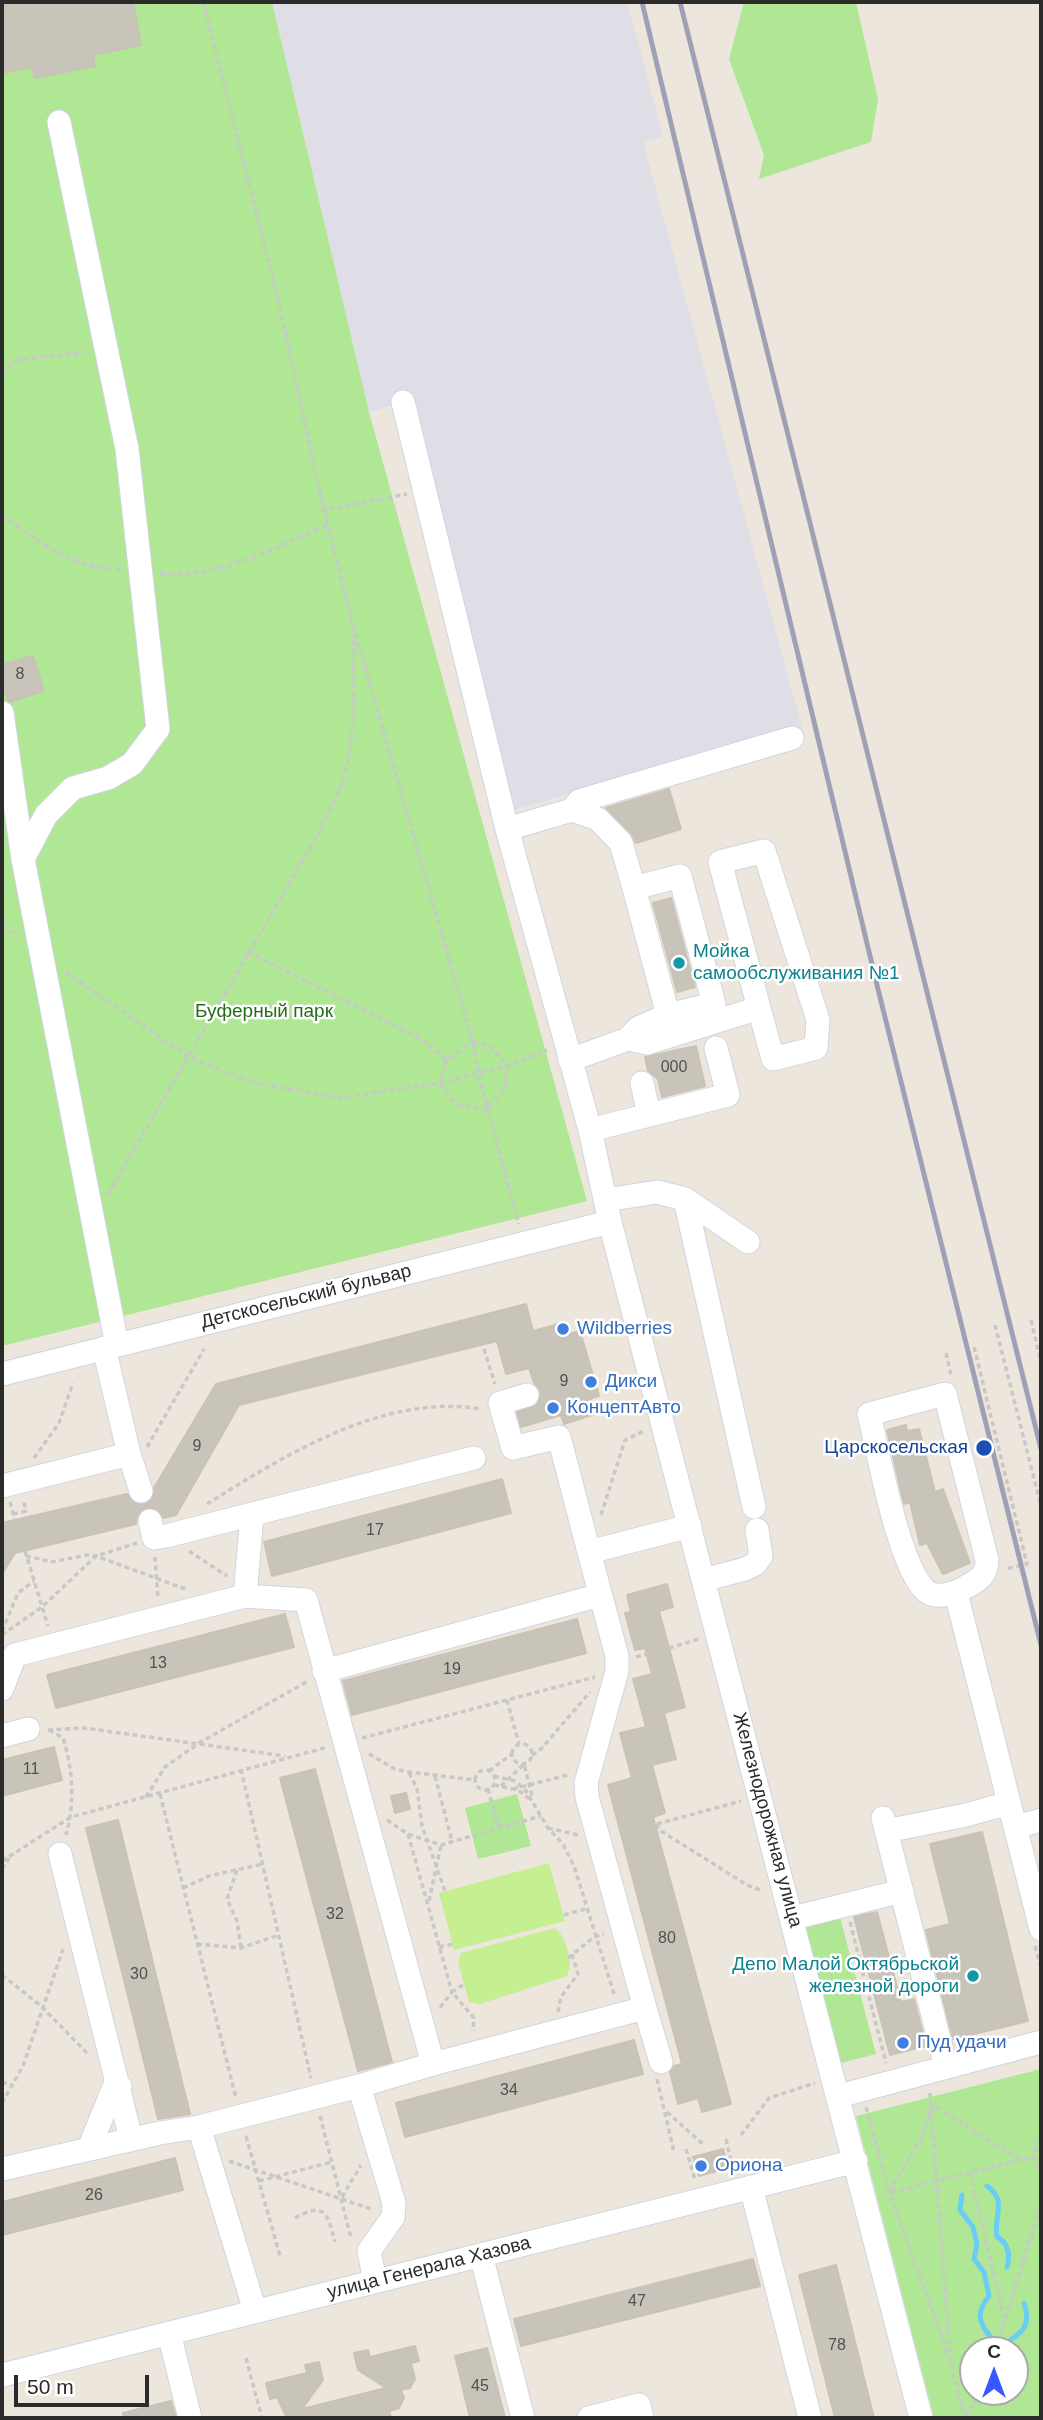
<!DOCTYPE html>
<meta charset="utf-8">
<style>
body{margin:0}
#map{position:relative;width:1043px;height:2420px;overflow:hidden;background:#ede6dc;font-family:Arial,sans-serif}
canvas{display:block}
.frame{position:absolute;inset:0;border:4px solid #2b2b2b;pointer-events:none}
.north{position:absolute;left:959px;top:2336px;width:70px;height:70px;box-sizing:border-box;background:#fff;border:2px solid #aaa;border-radius:50%;rotate:0deg;font-size:19px;font-weight:700;line-height:28px;text-align:center;color:#2b2b2b}
.north::after{content:'';display:block;margin:auto;width:24px;height:32px;background:#3758ff;clip-path:polygon(50% 0,100% 100%,50% 72%,0 100%)}
.scale{position:absolute;left:14px;top:2375px;width:135px;height:32px;box-sizing:border-box;border:4px solid #2b2b2b;border-top:0;padding-left:9px;font-size:21px;line-height:24px;white-space:nowrap;color:#2b2b2b;-webkit-text-stroke:5px #fff;paint-order:stroke}
</style>
<div id="map">
<canvas width="1043" height="2420"></canvas>
<div class="frame"></div>
<div class="north">С</div>
<div class="scale">50 m</div>
</div>
<script>
const ctx = document.querySelector('canvas').getContext('2d');
ctx.lineJoin = 'round';
function paint(path, color) { ctx.fillStyle = color; ctx.fill(path, 'evenodd'); }
function strokePath(path, color, width, dash) { ctx.strokeStyle = color; ctx.lineWidth = width; ctx.lineCap = dash ? 'butt' : 'round'; ctx.setLineDash(dash || []); ctx.stroke(path); }
function write(font, color, halo, rows, align = 'center') {
  ctx.font = font + ' Arial,sans-serif'; ctx.lineWidth = 5; ctx.setLineDash([]); ctx.textBaseline = 'middle'; ctx.strokeStyle = halo; ctx.fillStyle = color; for (const [text, x, y, turn = 0] of rows) {
    ctx.save(); ctx.translate(x, y); ctx.rotate((+turn || 0) * Math.PI / 180); ctx.textAlign = isNaN(turn) ? turn : align; if (halo) ctx.strokeText(text, 0, 0); ctx.fillText(text, 0, 0); ctx.restore();
  }
}
paint(new Path2D(`
 M272 2H627L663 136 643 142 802 728 509 811 413 399 369 412Z`), '#dfdde5');
paint(new Path2D(`
 M2 2H272L369 412 587 1201 2 1346Z
 M744 2H856L878 99 871 142 759 179 764 155 729 59Z
 M517 1794 531 1846 478 1859 465 1808Z
 M840 1917 876 2054 837 2064 801 1927Z
 M1041 2069V2418H934L856 2116ZM973 2350H1015V2392H973Z`), '#afe795');
paint(new Path2D(`
 M549 1863 565 1921 454 1950 439 1893Z
 M555 1928C566 1936 574 1964 567 1976L480 2004 469 2002 458 1962 461 1953Z`), '#c5ef90');
strokePath(new Path2D(`
 M987 2186C1008 2201 993 2216 997 2237 1009 2243 1010 2255 1007 2267
 M962 2195 960 2210 973 2227 977 2244 974 2259 984 2272 989 2296C977 2311 977 2321 990 2336
 M1010 2340C1026 2331 1030 2321 1024 2303`), '#69cdf5', 5);
const building = new Path2D(`
 M2 2H133L141 45 93 55 95 66 35 78 32 67 2 73Z
 M33 656 44 691 9 702 2 684V665Z
 M669 789 681 829 636 843 631 833 606 808Z
 M671 898 695 987 677 992 653 903Z
 M696 1046 705 1086 662 1097 658 1079 648 1071 645 1057Z
 M526 1304 533 1331 562 1323 566 1335 580 1331 599 1396 591 1398 595 1414 564 1424 561 1415 521 1427 517 1412 537 1405 541 1392 534 1383 529 1368 506 1374 497 1341 239 1405 176 1515 164 1518 155 1508H146L137 1516 136 1524 15 1553 2 1574V1523L127 1494 137 1504 151 1501 154 1488 216 1384Z
 M906 1425 907 1431 919 1429 935 1492 943 1489 970 1563 943 1574 927 1543 920 1545 910 1502 904 1504 887 1430Z
 M502 1479 511 1513 272 1576 264 1542Z
 M667 1584 673 1607 659 1611 685 1707 664 1713 676 1759 652 1765 665 1813 653 1817 731 2104 702 2112 698 2098 678 2104 670 2072 674 2066 682 2064 608 1785 632 1778 620 1733 646 1727 633 1679 652 1674 645 1648 635 1650 625 1613 631 1612 627 1595Z
 M285 1614 294 1647 56 1708 47 1675Z
 M577 1619 586 1653 352 1715 343 1681Z
 M54 1747 62 1780 2 1796V1760Z
 M315 1769 392 2062 358 2071 280 1778Z
 M406 1793 410 1809 395 1813 391 1796Z
 M118 1820 190 2114 158 2119 129 2000 86 1828Z
 M982 1832 1028 2021 953 2039 926 1930 950 1924 930 1844Z
 M877 1912 901 2002 914 1999 926 2046 890 2055 854 1917Z
 M634 2040 643 2074 405 2137 396 2103Z
 M723 2149 728 2168 699 2176 693 2157Z
 M175 2158 183 2190 2 2235V2202Z
 M753 2259 760 2286 521 2346 514 2319Z
 M836 2265 874 2418H835L799 2275Z
 M415 2346 419 2361 411 2363 415 2379 410 2388 401 2390 404 2398 399 2408 389 2411 391 2418H287L277 2397 270 2399 266 2383 307 2373 305 2365 319 2362 323 2380 302 2409 386 2388 358 2370 354 2353 368 2350 370 2357Z
 M487 2348 505 2418H470L455 2356Z
 M171 2401 176 2418H124L123 2413Z`);
paint(building, '#c9c4ba');
strokePath(building, '#c9c2b5', 2);
const minor = new Path2D(`
 M403 402 507 829 590 1130 610 1222 921 2418
 M2 713 23 859 117 1345
 M572 810 598 819 621 843 634 888
 M507 829 572 810 579 801 792 738
 M23 859 46 815 73 788 108 778 132 764 158 729 127 449 59 122
 M628 1039 647 1043 759 1008 720 862 764 851 818 1020 816 1048 773 1059 759 1008
 M570 1060 628 1039 638 1028 668 1015 714 1004 680 876 634 888 668 1015
 M642 1083 649 1115
 M590 1130 728 1095 716 1048
 M685 1199 748 1242
 M606 1200 657 1192 685 1199 754 1507
 M2 1374 610 1222
 M945 1394 987 1560C987 1575 979 1580 966 1587 956 1593 936 1600 926 1591 899 1568 878 1451 869 1414Z
 M527 1395 500 1403 513 1448 559 1437 589 1552
 M129 1454 141 1491
 M2 1486 129 1454 104 1348
 M150 1521 154 1538 166 1536 474 1458
 M704 1580 745 1569 755 1564 761 1556 757 1530
 M956 1593 1041 1929
 M245 1596 252 1515
 M324 1671 600 1595
 M2 1689 15 1655 245 1596 306 1600 433 2064 359 2086 394 2203 393 2217 369 2251 375 2281
 M2 1736 28 1729
 M883 1818 946 2067
 M1015 1827 1041 1820
 M886 1831 966 1815 1009 1803
 M60 1854 131 2139
 M793 1918 902 1891
 M645 2008 661 2062
 M433 2064 645 2008 587 1797 586 1783 617 1671V1656L589 1552 690 1526
 M839 2096 1041 2042
 M199 2127 359 2086
 M94 2147 92 2141 114 2087 120 2086
 M2 2169 160 2133 199 2127 255 2311
 M751 2187 810 2418
 M481 2255 523 2418
 M169 2333 190 2418
 M2 2375 856 2161
 M589 2418 639 2405 642 2418`);
strokePath(minor, '#d1d4e4', 25);
strokePath(new Path2D(`
 M203 2 275 286 324 510 407 494
 M2 372 18 360 86 352
 M324 510 354 629 473 1042 478 1074 519 1224
 M2 515C38 543 74 567 121 570
 M160 573C218 580 275 547 328 525
 M2 925 17 936
 M248 952 421 1039 447 1060
 M65 972 189 1057 250 1082 338 1098 440 1083 507 1066 547 1050
 M473 1042 491 1047 507 1066 505 1087 487 1109 456 1105 440 1083 447 1060Z
 M108 1194 320 831C326 816 335 801 341 786 357 739 353 684 354 634
 M1031 1320 1041 1362
 M995 1325 1041 1506
 M974 1347 1027 1564 1006 1569
 M484 1349 495 1384
 M946 1353 951 1375
 M147 1447 204 1349
 M34 1458 59 1423 73 1383
 M10 1502 15 1520
 M207 1504C287 1454 384 1393 481 1409
 M13 1514 26 1511 24 1502
 M601 1515 625 1440 644 1431
 M25 1551 48 1626
 M189 1551 227 1576
 M26 1556 52 1562 87 1555 96 1556 188 1590
 M155 1557 158 1599
 M2 1631 18 1593 34 1581
 M2 1635 42 1607 96 1556 137 1543
 M669 1648 699 1639
 M636 1657 647 1654
 M507 1700 519 1744
 M48 1730 84 1728 285 1756
 M49 1730 63 1738C73 1769 75 1803 66 1835
 M362 1738 595 1677
 M512 1754a10 10 0 1 1 20 0a10 10 0 1 1-20 0Z
 M369 1754 395 1769 409 1772 475 1780
 M532 1755 541 1749 590 1692
 M241 1769 311 2078
 M475 1780a10 10 0 1 1 20 0a10 10 0 1 1-20 0Z
 M489 1771 512 1754
 M409 1773 417 1788 422 1826 445 1891
 M435 1776 452 1841
 M494 1776 515 1781 526 1791 548 1828 563 1844 574 1866 615 1997
 M494 1785 518 1790 531 1800
 M501 1786 524 1764 533 1799
 M488 1789 498 1826
 M513 1789 568 1775
 M160 1794 236 2098
 M146 1797 165 1767 199 1743 308 1681
 M387 1820 408 1834 441 1845 541 1816
 M656 1824 661 1831 747 1885 763 1891
 M657 1824 741 1801
 M548 1828 578 1835
 M408 1834 452 1992 438 2010
 M2 1861 71 1817 328 1747
 M2 1869 9 1858
 M237 1870 227 1899 237 1921 241 1948
 M183 1888 209 1876 263 1864
 M429 1901 441 1845
 M564 1915 585 1909
 M850 1922 886 2063
 M197 1944 241 1948 279 1935
 M1035 1946 1041 1969
 M439 1947 453 1944
 M568 1958 594 1937 604 1934
 M2 1975 41 2006 88 2054
 M463 1985 452 1992 474 2018 473 2031
 M558 2012 561 1997 578 1974 572 1954
 M657 2079 674 2152
 M2 2082 12 2085
 M930 2093 950 2354
 M2 2103 23 2066 63 1949
 M866 2107 889 2192 950 2359 965 2418
 M667 2112 704 2145
 M320 2116 351 2238
 M741 2135 769 2098 815 2083
 M246 2136 280 2256
 M726 2139 733 2170
 M1041 2141 1037 2144 1034 2157 1041 2172
 M686 2149 695 2180
 M229 2161 374 2210
 M970 2173 1004 2317
 M259 2181 332 2162
 M889 2192 921 2138 933 2105 1021 2160
 M891 2192 1041 2155
 M342 2197 361 2165
 M295 2218C326 2200 328 2216 335 2242
 M995 2350 1041 2205
 M246 2358 262 2418
 M965 2417 981 2392`), '#c8c8c8', 3.5, [5, 3.5]);
strokePath(minor, '#fff', 23);
strokePath(new Path2D(`
 M642 2 876 981 1041 1645
 M680 2 1041 1449`), '#9ea1b6', 5);
for (const [x, y, r, color] of [
 [679,963,7,"#0f9aa8"],
 [563,1329,7,"#3f7fe0"],
 [591,1382,7,"#3f7fe0"],
 [553,1408,7,"#3f7fe0"],
 [984,1448,9,"#1a4fb4"],
 [973,1976,7,"#0f9aa8"],
 [903,2043,7,"#3f7fe0"],
 [701,2166,7,"#3f7fe0"]
]) { const dot = new Path2D(); dot.arc(x, y, r, 0, 2 * Math.PI); ctx.fillStyle = color; ctx.fill(dot); strokePath(dot, '#fff', 2.5); }
write('16px', '#52514f', null, [
 ["8",20,675],
 ["000",674,1068],
 ["9",564,1382],
 ["9",197,1447],
 ["17",375,1531],
 ["13",158,1664],
 ["19",452,1670],
 ["11",31,1770],
 ["32",335,1915],
 ["80",667,1939],
 ["30",139,1975],
 ["34",509,2091],
 ["26",94,2196],
 ["47",637,2302],
 ["78",837,2346],
 ["45",480,2387]
]);
write('19px', '#0d838f', '#fff', [
 ["Мойка",693,952],
 ["самообслуживания №1",693,974],
 ["Депо Малой Октябрьской",959,1965,"right"],
 ["железной дороги",959,1987,"right"]
], 'left');
write('19px', '#266c16', '#fff', [
 ["Буферный парк",264,1012]
]);
write('19px', '#2b2b2b', '#fff', [
 ["Детскосельский бульвар",306,1297,-14],
 ["Железнодорожная улица",767,1820,75],
 ["улица Генерала Хазова",429,2268,-14]
]);
write('19px', '#366cbe', '#fff', [
 ["Wildberries",577,1329],
 ["Дикси",605,1382],
 ["КонцептАвто",567,1408],
 ["Пуд удачи",917,2043],
 ["Ориона",715,2166]
], 'left');
write('19px', '#164399', '#fff', [
 ["Царскосельская",968,1448]
], 'right');
</script>
